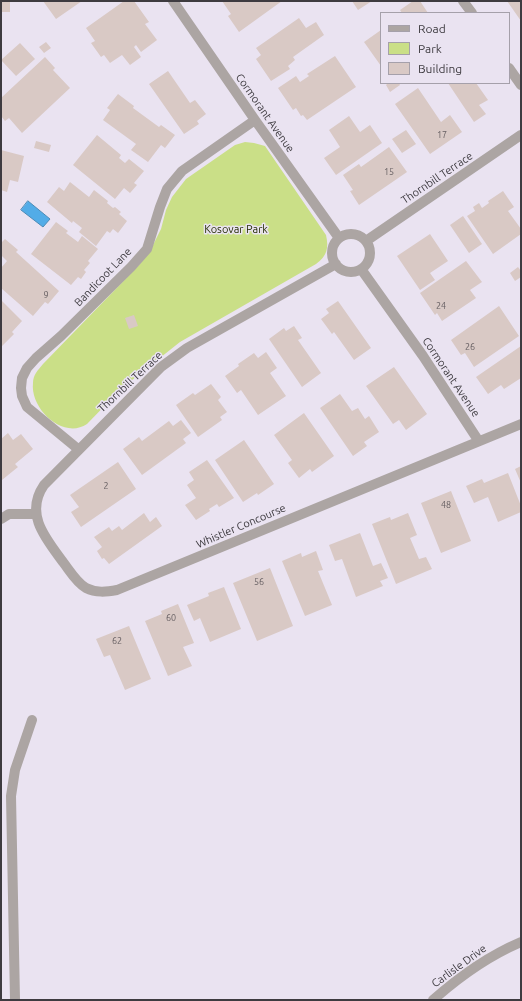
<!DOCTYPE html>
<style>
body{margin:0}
#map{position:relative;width:522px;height:1001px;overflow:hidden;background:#eae3f1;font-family:Ubuntu,sans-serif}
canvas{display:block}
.frame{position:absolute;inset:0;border:2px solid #3e3b40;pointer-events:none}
.legend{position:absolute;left:380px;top:12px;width:130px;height:72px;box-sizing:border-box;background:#eae3f1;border:1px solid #a5a0aa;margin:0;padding:5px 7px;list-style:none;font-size:12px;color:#3e3b40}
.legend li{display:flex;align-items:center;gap:8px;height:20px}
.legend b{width:20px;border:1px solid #a5a0aa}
</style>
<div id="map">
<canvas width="522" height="1001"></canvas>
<div class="frame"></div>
<ul class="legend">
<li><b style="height:5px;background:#aca5a3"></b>Road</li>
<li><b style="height:11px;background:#cadf87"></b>Park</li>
<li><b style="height:11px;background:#d9c9c5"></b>Building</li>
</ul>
</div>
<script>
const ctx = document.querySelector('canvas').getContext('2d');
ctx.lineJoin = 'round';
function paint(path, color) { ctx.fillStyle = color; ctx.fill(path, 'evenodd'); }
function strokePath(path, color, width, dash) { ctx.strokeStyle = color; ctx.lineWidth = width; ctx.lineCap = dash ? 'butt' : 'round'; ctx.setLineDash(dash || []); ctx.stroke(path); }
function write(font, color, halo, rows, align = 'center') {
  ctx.font = font + ' Ubuntu,sans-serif'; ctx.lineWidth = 3; ctx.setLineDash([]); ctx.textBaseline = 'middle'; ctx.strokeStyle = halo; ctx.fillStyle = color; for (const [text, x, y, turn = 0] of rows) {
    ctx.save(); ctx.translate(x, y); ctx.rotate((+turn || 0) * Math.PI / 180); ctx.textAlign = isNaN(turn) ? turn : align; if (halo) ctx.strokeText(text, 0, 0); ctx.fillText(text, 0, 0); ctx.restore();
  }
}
paint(new Path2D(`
 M245 142 254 143 265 146 326 235C329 248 327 256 316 264L180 342 122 388 87 424C63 440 30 409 33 383 33 375 38 370 43 364L139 265 151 249 161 229 166 210 172 197 186 179 235 145Z`), '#cadf87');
const water = new Path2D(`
 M28 201 50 219 43 227 21 210Z`);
paint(water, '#52ace7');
strokePath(water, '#4c8ab5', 1);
paint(new Path2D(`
 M1 1H10V12H1Z
 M43 1H82L56 19Z
 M124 1H134L149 22 145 24 157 40 141 52 136 45 134 47 141 57 130 65 122 55 110 63 104 55 101 57 91 43 95 41 86 28Z
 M222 1H282L239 32 228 16 231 14Z
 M352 1H372L358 10Z
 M413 1H420L428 13H402L400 10Z
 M507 1H521V21Z
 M299 18 306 28 316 22 324 35 293 57 295 60 288 66 290 69 271 81 256 59 261 55 256 48Z
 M381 30V66L364 42Z
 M46 42 51 48 44 53 39 47Z
 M20 43 35 59 16 76 1 60Z
 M335 56 356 87 307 120 303 115 301 116 296 108 293 110 278 88 296 76 300 82 309 76 307 74Z
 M45 57 55 68 53 70 70 88 22 133 9 118 5 121 1 116V98Z
 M168 71 190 103 195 100 206 114 197 121 199 124 184 134 149 84Z
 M388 83H399L400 85 390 92 386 85Z
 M448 83H476L488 100 479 105 486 114 474 122Z
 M418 88 441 122 450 115 462 132 430 154 395 104Z
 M118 94 134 106 133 108 159 127 161 125 175 135 165 148 161 145 148 162 131 150 136 144 103 120 110 110 107 108Z
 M349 116 360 132 370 125 382 143 336 175 324 158 340 147 329 130Z
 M406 130 416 144 402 153 392 139Z
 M97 135 121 155 119 158 125 163 129 159 144 171 134 183 137 185 130 193 124 188 115 199 73 165Z
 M36 141 51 145 49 152 34 148Z
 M389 147 407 172 359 205 350 191 353 190 343 175 359 164 361 167Z
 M1 150 24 156 18 182 10 180 7 192 1 190Z
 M70 182 89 197 94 190 108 201 107 203 113 208 115 207 121 212 119 214 127 221 118 233 113 229 110 233 107 231 96 246 79 232 82 228 73 221 72 223 47 202 59 187 64 191Z
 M503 191 514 207 508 211 521 229V234L493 254 467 216 475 211 473 207 479 203 482 208 489 203 488 201Z
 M463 216 482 244 469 253 450 225Z
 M56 222 68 231 66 233 78 242 82 236 98 249 88 261 90 263 84 270 86 272 81 279 78 277 71 285 31 254Z
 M430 234 448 261 430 273 435 280 420 290 397 256Z
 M5 239 18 250 16 252 59 291 48 304 45 302 33 316 1 288V268L7 261 1 255V243Z
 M466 261 482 282 470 290 476 298 442 321 437 313 435 315 420 293Z
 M518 267 521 271V277L515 281 510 273Z
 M1 300 22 321 12 332 14 334 1 347Z
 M338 301 371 348 354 360 334 332 332 334 321 319 329 313 326 309Z
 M499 306 519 336 474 367 465 353 461 355 451 340Z
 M134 315 138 326 129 329 125 318Z
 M294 326 302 338 298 340 321 373 302 387 269 339 284 328 286 331Z
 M521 346V378L504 389 501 385 488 394 476 377Z
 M266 352 277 368 270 373 286 396 258 415 241 390 237 393 225 376 239 366 238 364 254 353 258 358Z
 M394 367 427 414 406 430 399 420 393 424 366 386Z
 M211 384 221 397 218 400 227 412 220 417 222 420 198 437 176 405 193 393 195 395Z
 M340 394 352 411 358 408 365 419 369 416 379 432 364 442 367 446 353 456 320 408Z
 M304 413 334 456 312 472 310 469 299 478 288 463 292 460 274 435Z
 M181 420 191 433 183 439 186 443 142 475 123 449 139 437 142 441 169 421 173 426Z
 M8 433 13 440 21 434 33 449 15 464 18 467 2 480 1 439Z
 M244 440 274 484 258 495 257 493 243 502 215 460Z
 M207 460 234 498 219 507 217 504 209 509 210 511 196 520 185 505 196 498 187 485 194 480 189 472Z
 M118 462 136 489 81 527 71 512 79 507 70 495Z
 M521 466V483L515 469Z
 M508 473 521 506V512L498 522 488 497 474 503 466 486 482 479 484 483Z
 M451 491 471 541 441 553 421 503Z
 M144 513 150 522 156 517 162 526 109 564 104 558 102 559 97 551 102 547 94 537 109 527 112 531 119 526 122 530Z
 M408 513 417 535 410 538 419 559 426 557 432 569 396 584 372 524 390 517 391 520Z
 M360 533 373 566 381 563 388 578 380 581 383 586 356 597 342 559 335 561 329 545Z
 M316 551 323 570 318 571 332 605 305 616 282 561 301 553 302 557Z
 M270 568 293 626 257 641 233 583Z
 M224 587 241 629 210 642 200 618 194 621 187 605 209 596 208 593Z
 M178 604 194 643 183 647 192 666 168 676 145 621 162 614 161 611Z
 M129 626 151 679 125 690 110 655 104 657 96 639Z`), '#d9c9c5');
strokePath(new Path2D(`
 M1 519 9 514H36
 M15 1000 11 796 15 770 32 720`), '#aca5a3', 10);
strokePath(new Path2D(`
 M173 1 255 120 339 238
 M463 1 472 13
 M509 68 521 85
 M332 253a19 19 0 1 1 38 0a19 19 0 1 1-38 0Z
 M366 241 521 135
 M336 264 187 348 161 367 44 485C24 514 46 539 63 562 70 571 76 582 86 588 96 593 106 592 117 590L521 424
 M361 269 423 356 478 440
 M78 449 27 407 22 396 21 388 22 378 27 368 36 358 61 336 131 267 147 249 160 207 167 189 182 171 255 120
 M433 1000C460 976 488 956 521 942`), '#aca5a3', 10);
write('9px', '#655e61', null, [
 ["17",442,135],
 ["15",389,172],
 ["9",46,295],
 ["24",441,306],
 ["26",470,347],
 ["2",106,486],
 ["48",446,505],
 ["56",259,582],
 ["60",171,618],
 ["62",117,641]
]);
write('11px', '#3e3b40', '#eae3f1', [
 ["Cormorant Avenue",265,113,55],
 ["Thornbill Terrace",437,178,-34],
 ["Bandicoot Lane",103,277,-46],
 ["Cormorant Avenue",451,377,56],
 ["Thornbill Terrace",130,382,-43],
 ["Whistler Concourse",241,526,-23],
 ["Carlisle Drive",459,966,-36]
]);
write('11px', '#262e05', '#eae3f1', [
 ["Kosovar Park",236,229]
]);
</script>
